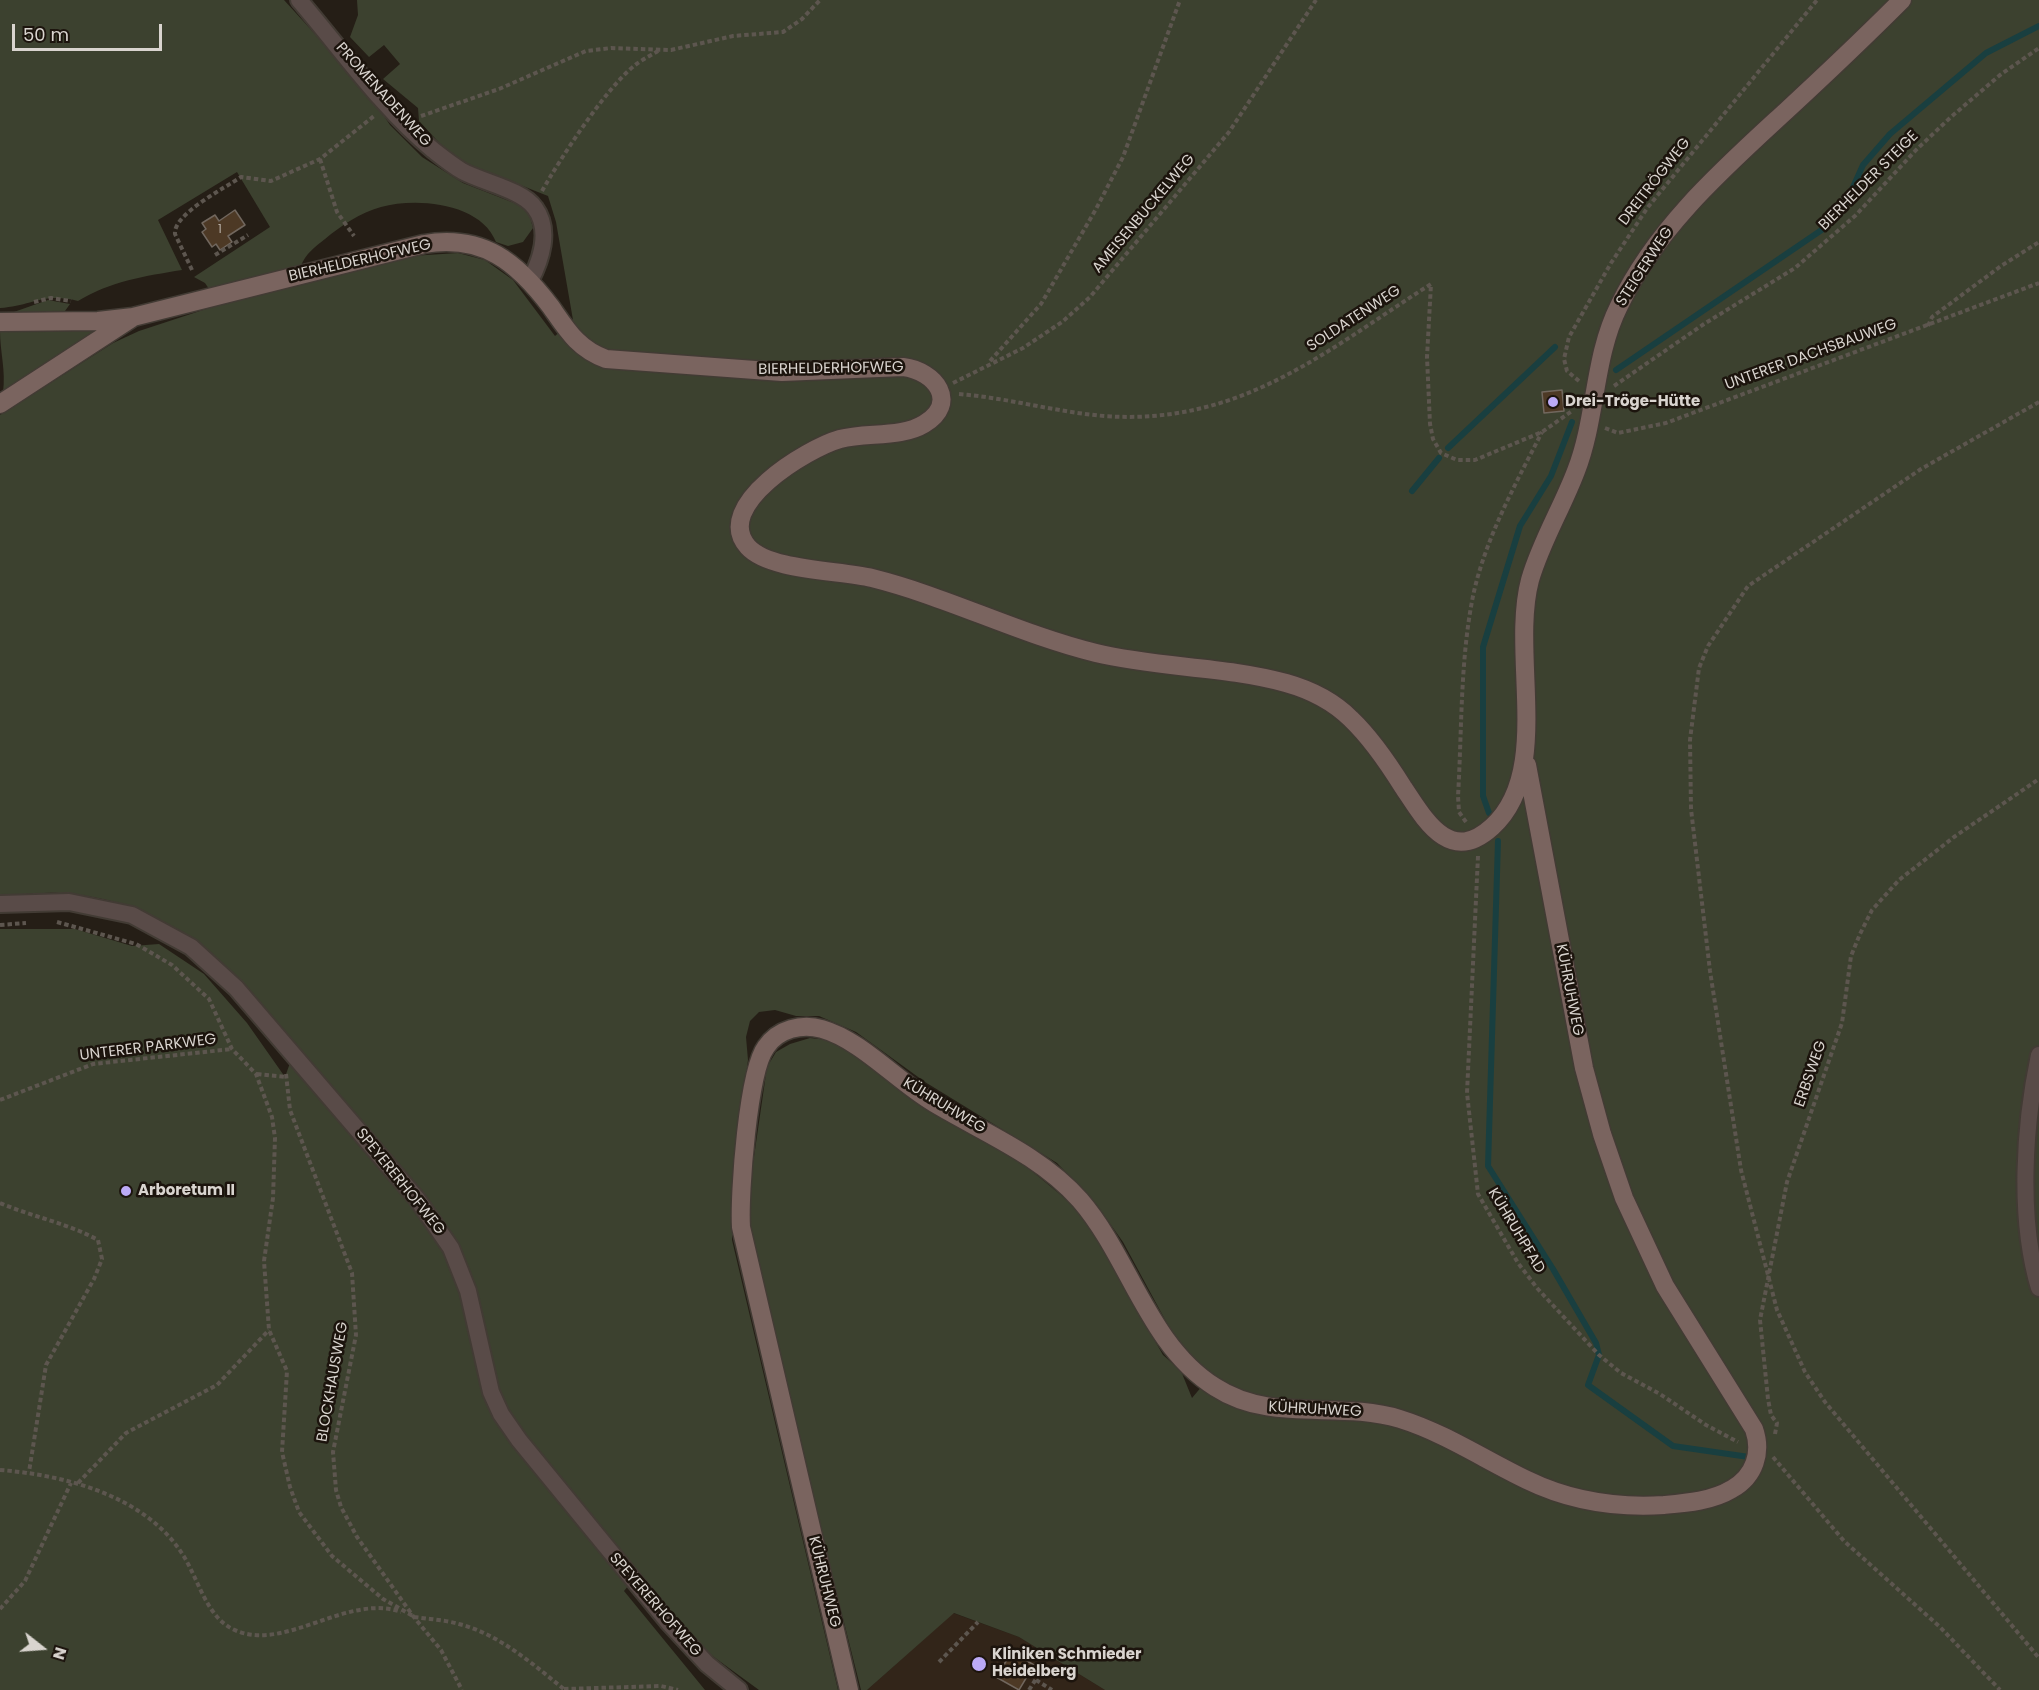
<!DOCTYPE html>
<meta charset="utf-8">
<style>
body{margin:0}
#map{position:relative;width:2039px;height:1690px;overflow:hidden;background:#251e16;font-family:Poppins,sans-serif}
canvas{display:block}
.north{position:absolute;left:12px;top:1618px;width:60px;height:60px;-webkit-text-stroke:4px #1c140d;paint-order:stroke;rotate:107deg;font-size:16px;font-weight:700;line-height:24px;text-align:center;color:#d9d4cf}
.north::after{content:'';display:block;margin:auto;width:21px;height:27px;background:#d9d4cf;clip-path:polygon(50% 0,100% 100%,50% 72%,0 100%)}
.scale{position:absolute;left:12px;top:24px;width:150px;height:27px;box-sizing:border-box;border:3px solid #d9d4cf;border-top:0;padding-left:8px;font-size:18px;line-height:21px;white-space:nowrap;color:#d9d4cf;-webkit-text-stroke:4px #1c140d;paint-order:stroke}
</style>
<div id="map">
<canvas width="2039" height="1690"></canvas>
<div class="north">N</div>
<div class="scale">50 m</div>
</div>
<script>
const ctx = document.querySelector('canvas').getContext('2d');
ctx.lineJoin = 'round';
function paint(path, color) { ctx.fillStyle = color; ctx.fill(path, 'evenodd'); }
function strokePath(path, color, width, dash) { ctx.strokeStyle = color; ctx.lineWidth = width; ctx.lineCap = dash ? 'butt' : 'round'; ctx.setLineDash(dash || []); ctx.stroke(path); }
function write(font, color, halo, rows, align = 'center') {
  ctx.font = font + ' Poppins,sans-serif'; ctx.lineWidth = 5; ctx.setLineDash([]); ctx.textBaseline = 'middle'; ctx.strokeStyle = halo; ctx.fillStyle = color; for (const [text, x, y, turn = 0] of rows) {
    ctx.save(); ctx.translate(x, y); ctx.rotate((+turn || 0) * Math.PI / 180); ctx.textAlign = isNaN(turn) ? turn : align; if (halo) ctx.strokeText(text, 0, 0); ctx.fillText(text, 0, 0); ctx.restore();
  }
}
paint(new Path2D(`
 M953 1613 1019 1637 1105 1690H867Z`), '#322519');
paint(new Path2D(`
 M0 0H284L368 92 390 125 422 157 463 183 522 206 528 210 533 228 523 242 508 246 496 242C481 203 417 197 381 207 360 213 342 225 325 239 316 246 305 254 301 266L209 289 205 283 194 277 270 227 237 172 158 220 182 270C145 276 111 281 78 301 43 292 32 306 0 308Z
 M357 0H2039V1690H1105L1019 1637 954 1613 867 1690H861L757 1276 746 1212 767 1067 776 1052 790 1044 810 1038 828 1040 849 1052 935 1114 1021 1162 1073 1205 1095 1236 1163 1355 1181 1371 1192 1398 1213 1373 1209 1374 1175 1338 1123 1242 1096 1204 1057 1163 925 1082 856 1032 819 1016H796L775 1010 759 1012 750 1021 746 1037 748 1060 733 1173 732 1240 838 1690H759L696 1644 637 1575 624 1591 705 1690H0V929H75L132 946 159 944 204 974 247 1023 285 1077 296 1046C229 965 172 900 59 893 40 892 19 895 0 896V415L113 343 139 331 209 308 411 256 458 253 485 260 513 280 555 336 573 320 556 222 548 196 467 164 444 148 419 121 418 108 383 79 400 64 384 45 369 57 350 37 358 15Z
 M48 300 70 304 65 311 11 313Z
 M97 330 3 392C6 371 0 352 0 331Z`), '#3c412f');
strokePath(new Path2D(`
 M1616 370 1826 227 1845 205 1863 165 1890 134 1986 53 2039 26
 M1448 448 1555 347
 M1412 491 1439 458
 M1489 813 1483 796V647L1520 526 1551 476 1572 422
 M1498 841 1488 1166 1553 1269 1596 1343 1599 1355 1588 1385 1673 1446 1749 1457`), '#193f40', 6);
const building = new Path2D(`
 M235 210 245 225 228 236 232 242 220 250 216 244 212 247 202 232 206 229 202 223 215 215 219 221Z
 M1562 390 1564 411 1544 413 1542 392Z
 M1012 1652 1034 1665 1019 1690 996 1677Z`);
paint(building, '#4d3925');
strokePath(building, '#71675e', 1.5);
const street = new Path2D(`
 M299 0C342 50 382 108 433 150 442 157 452 165 462 171 482 182 523 190 535 208 551 230 541 260 530 281
 M0 904 69 902 132 915 191 947 236 988 417 1199 451 1248 468 1291 491 1392 501 1414 519 1440 668 1622 707 1664 739 1690
 M2039 1055C2024 1126 2018 1218 2039 1288`);
const secondary = new Path2D(`
 M0 322 98 321 133 317 424 244C483 234 517 262 551 307 567 330 578 349 606 359L782 372 903 367C936 371 959 403 924 424 901 438 866 432 840 439 808 448 711 506 748 547 770 571 840 570 872 578 948 597 1019 634 1096 653 1158 668 1224 666 1286 683 1311 690 1333 701 1351 719 1372 739 1388 763 1403 787 1424 818 1449 866 1492 827 1553 772 1510 655 1530 580 1541 542 1562 508 1576 471 1597 417 1593 358 1619 306 1656 228 1723 169 1786 111 1825 75 1864 38 1902 0
 M0 404 132 318
 M849 1690 741 1227C739 1194 748 1071 766 1047 778 1029 802 1023 822 1029 861 1040 898 1082 934 1103 984 1133 1040 1155 1080 1200 1130 1258 1148 1345 1215 1387 1272 1424 1338 1400 1400 1419 1445 1433 1485 1460 1527 1480 1570 1501 1616 1508 1664 1505 1687 1503 1712 1501 1732 1489 1755 1476 1762 1452 1754 1429L1665 1286 1624 1198 1602 1134 1584 1068 1527 765`);
strokePath(street, '#423b34', 20);
strokePath(secondary, '#423b34', 21);
strokePath(new Path2D(`
 M421 116 499 89 586 51 611 48 671 50 733 36 783 32 802 19 820 0
 M320 159 337 212 354 236
 M542 191C560 159 606 88 634 66 641 60 650 56 658 51
 M215 255 248 235
 M192 270 175 234C173 214 225 188 241 177L271 181 320 159 374 116
 M34 302 51 298 71 301
 M1928 326 1932 317 2001 266 2039 242
 M990 361 1041 304 1096 209 1123 157 1180 0
 M1579 381 1567 371 1564 359 1569 337 1611 263 1648 207 1817 0
 M953 383 1023 348 1062 322 1090 297 1229 132 1316 0
 M1614 386 1704 324 1795 268 1856 215 1916 150 1951 117 2000 75 2039 48
 M959 394C1008 398 1056 412 1104 416 1240 426 1324 352 1431 284L1427 357 1430 424 1433 439 1441 453 1457 460H1475L1542 432 1572 411
 M2039 402 1921 469 1748 586 1708 646 1699 668 1690 740 1691 809 1710 971 1741 1170 1777 1310 1805 1372 1825 1402 2039 1658
 M1605 428 1618 433 1666 423 2039 283
 M1466 822 1459 812 1458 796C1462 730 1460 661 1473 596 1485 539 1516 483 1542 432
 M1478 856 1467 1093 1478 1194 1518 1263 1537 1288 1599 1355 1621 1373 1660 1394 1706 1425 1738 1442
 M57 922 136 944 172 965 209 999 232 1049 256 1074 272 1117 275 1138 273 1198 264 1261 269 1330 287 1371 282 1452 290 1487 299 1512 332 1556 383 1599 413 1616
 M0 925 26 923
 M257 1074 286 1077
 M286 1074 290 1110 352 1273 356 1335 333 1452 336 1490 341 1507 357 1537 413 1616 441 1650 462 1690
 M0 1100 93 1064 232 1049
 M0 1203C33 1217 67 1223 98 1240L102 1259 94 1279 46 1365 29 1472
 M1775 1434 1777 1423 1771 1415 1768 1399 1760 1320 1787 1182 1842 1023 1851 956 1860 934 1872 910 1899 880 1954 837 2039 779
 M1773 1457 1844 1541 1940 1627 2000 1690
 M0 1470C65 1475 146 1496 183 1555 199 1580 207 1620 237 1631 287 1651 348 1593 401 1612
 M78 1483 126 1433 217 1385 269 1330
 M0 1609 25 1581 71 1483
 M414 1617C429 1619 445 1620 459 1624 499 1634 534 1665 565 1690
 M939 1662 978 1622
 M1036 1680 1052 1690
 M564 1689 661 1686 678 1690
 M1029 1690 1043 1668`), '#5d564f', 4, [4.5, 3]);
strokePath(street, '#594b48', 16);
strokePath(secondary, '#7a645f', 18);
for (const [x, y, r, color] of [
 [1553,402,6,"#bcaaf6"],
 [126,1191,6,"#bcaaf6"],
 [979,1664,8,"#bcaaf6"]
]) { const dot = new Path2D(); dot.arc(x, y, r, 0, 2 * Math.PI); ctx.fillStyle = color; ctx.fill(dot); strokePath(dot, '#1c140d', 2); }
write('12px', '#b6ada4', null, [
 ["1",220,230]
]);
write('15px', '#d9d4cf', '#1c140d', [
 ["PROMENADENWEG",383,95,48],
 ["BIERHELDER STEIGE",1869,181,-45],
 ["DREITRÖGWEG",1655,182,-52],
 ["AMEISENBUCKELWEG",1144,214,-50],
 ["BIERHELDERHOFWEG",360,261,-13],
 ["STEIGERWEG",1645,267,-57],
 ["SOLDATENWEG",1354,319,-33],
 ["UNTERER DACHSBAUWEG",1811,355,-20],
 ["BIERHELDERHOFWEG",831,369,-1],
 ["KÜHRUHWEG",1569,990,79],
 ["UNTERER PARKWEG",148,1048,-7],
 ["ERBSWEG",1811,1074,-71],
 ["KÜHRUHWEG",944,1106,31],
 ["SPEYERERHOFWEG",400,1182,51],
 ["KÜHRUHPFAD",1516,1231,59],
 ["BLOCKHAUSWEG",333,1382,-80],
 ["KÜHRUHWEG",1315,1410,3],
 ["KÜHRUHWEG",824,1582,76],
 ["SPEYERERHOFWEG",655,1605,49]
]);
write('bold 15px', '#d9d4cf', '#1c140d', [
 ["Drei-Tröge-Hütte",1565,402],
 ["Arboretum II",138,1191],
 ["Kliniken Schmieder",992,1655],
 ["Heidelberg",992,1672]
], 'left');
</script>
